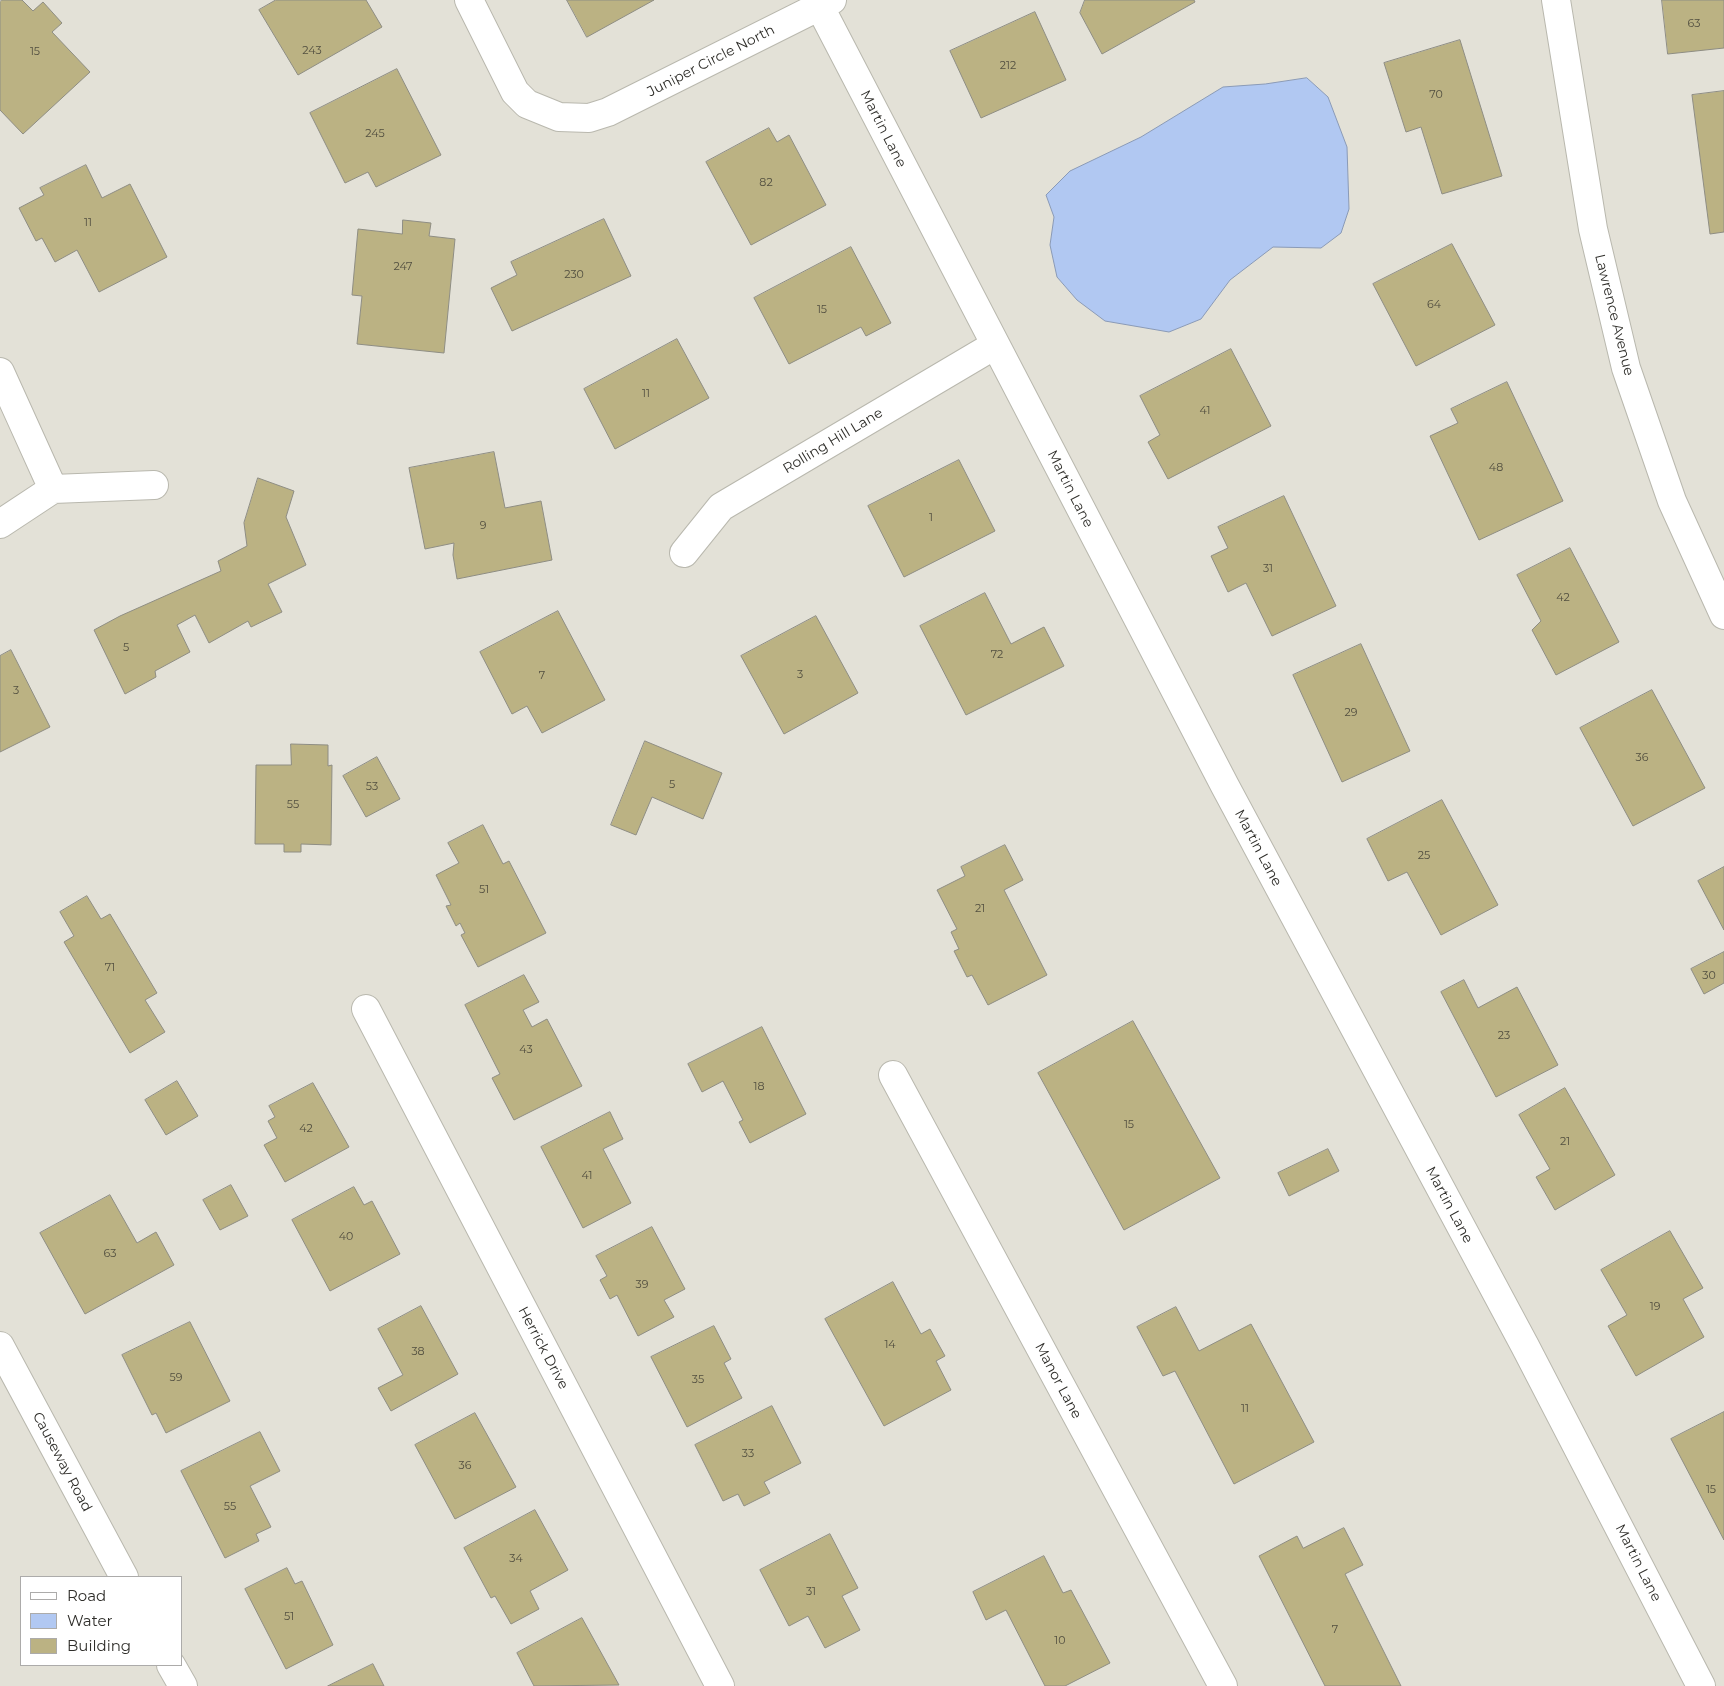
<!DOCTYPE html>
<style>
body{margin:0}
#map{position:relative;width:1724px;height:1686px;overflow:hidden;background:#e3e1d7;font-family:Montserrat,sans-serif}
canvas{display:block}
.legend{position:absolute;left:20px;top:1576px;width:162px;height:90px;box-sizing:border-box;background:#fff;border:1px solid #acabaa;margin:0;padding:6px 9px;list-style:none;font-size:15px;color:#2f2e2a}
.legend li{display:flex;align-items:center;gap:10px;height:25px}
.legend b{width:25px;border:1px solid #acabaa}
</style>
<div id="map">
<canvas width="1724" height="1686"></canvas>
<ul class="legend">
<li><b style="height:6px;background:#fff"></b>Road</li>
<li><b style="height:14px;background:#b1c8f2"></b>Water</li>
<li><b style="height:14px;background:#bbb283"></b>Building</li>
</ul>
</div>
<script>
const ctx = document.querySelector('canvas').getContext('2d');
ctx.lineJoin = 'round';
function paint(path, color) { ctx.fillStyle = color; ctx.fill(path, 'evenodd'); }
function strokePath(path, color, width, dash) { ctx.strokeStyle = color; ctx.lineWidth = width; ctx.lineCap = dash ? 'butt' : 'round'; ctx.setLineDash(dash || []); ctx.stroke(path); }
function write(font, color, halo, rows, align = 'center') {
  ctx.font = font + ' Montserrat,sans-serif'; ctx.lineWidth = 4; ctx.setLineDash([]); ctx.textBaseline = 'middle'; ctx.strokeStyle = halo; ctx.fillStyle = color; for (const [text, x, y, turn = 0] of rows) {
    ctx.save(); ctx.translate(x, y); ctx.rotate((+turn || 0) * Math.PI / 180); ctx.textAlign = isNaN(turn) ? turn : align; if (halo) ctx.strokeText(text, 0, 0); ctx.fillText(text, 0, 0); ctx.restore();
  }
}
const water = new Path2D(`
 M1307 78 1328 97 1347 147 1349 209 1341 233 1321 248 1273 247 1230 280 1201 319 1169 332 1105 321 1077 300 1057 277 1050 245 1054 217 1046 195 1070 171 1141 137 1223 87 1265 84Z`);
paint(water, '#b1c8f2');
strokePath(water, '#8a9ab6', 1);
const building = new Path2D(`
 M2 0H22L33 11 43 2 62 23 52 32 90 72 23 134 0 110V2Z
 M276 0H366L382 27 298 75 259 10Z
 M567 0H654L587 37Z
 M1085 0H1194L1195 2 1102 54 1080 13Z
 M1662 0H1724V48L1668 54Z
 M1035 12 1066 80 981 118 950 51Z
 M1460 40 1502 176 1442 194 1421 127 1406 132 1384 63Z
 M397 69 441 155 376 187 368 172 345 183 310 113Z
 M1724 91V232L1710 234 1692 95Z
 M769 128 777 142 789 135 826 205 751 245 706 162Z
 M86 165 102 198 130 184 167 257 99 292 77 250 55 262 42 238 36 241 19 208 44 195 40 188Z
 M604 219 631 276 512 331 491 288 517 275 511 262Z
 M403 220 431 223 429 236 455 239 444 353 357 344 362 296 352 295 358 229 402 234Z
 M1452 244 1495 325 1416 366 1373 284Z
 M851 247 891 323 866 336 861 327 789 364 754 298Z
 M677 339 709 398 615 449 584 389Z
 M1231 349 1271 426 1168 479 1148 442 1160 435 1140 396Z
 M1507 382 1563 501 1479 540 1430 436 1458 423 1451 409Z
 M494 452 505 508 541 501 552 560 457 579 453 555 454 543 425 549 409 468Z
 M959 460 995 531 904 577 868 506Z
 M258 478 294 491 286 517 306 565 268 584 282 612 251 627 248 621 209 643 195 615 177 625 190 652 155 671 156 677 125 694 94 630 120 616 221 571 218 561 247 546 244 523Z
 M1284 496 1336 606 1272 636 1246 583 1228 592 1211 556 1228 548 1218 527Z
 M1570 548 1619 642 1556 675 1532 630 1541 621 1517 575Z
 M985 593 1011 644 1044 627 1064 666 966 715 920 626Z
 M558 611 605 700 542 733 527 706 512 714 480 652Z
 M816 616 858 693 784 734 741 656Z
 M1361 644 1410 751 1342 782 1293 675Z
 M11 650 50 727 0 752V656Z
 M1652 690 1705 788 1633 826 1580 728Z
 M645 741 722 773 703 819 652 797 636 835 611 825Z
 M291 744 328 745V766L332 765 331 845 301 844V852H284V844H255L256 765H291Z
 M377 757 400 799 366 817 343 776Z
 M1442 800 1498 905 1441 935 1407 872 1388 881 1367 839Z
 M483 825 503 864 509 861 546 933 478 967 461 935 465 933 460 923 456 926 446 906 451 905 436 875 459 863 448 843Z
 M1005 845 1023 880 1004 890 1047 975 988 1005 972 975 967 977 954 951 959 949 951 932 957 929 937 890 965 876 961 867Z
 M1724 867V930L1698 881Z
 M87 896 101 919 110 914 157 993 145 1000 165 1032 130 1053 64 942 74 936 60 912Z
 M1724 952V983L1704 994 1691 969Z
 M524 975 539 1002 523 1010 532 1027 547 1019 582 1086 514 1120 492 1078 500 1074 465 1005Z
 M1464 980 1478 1008 1517 987 1558 1065 1496 1097 1441 992Z
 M1133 1021 1220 1178 1124 1230 1038 1073Z
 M762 1027 806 1114 750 1143 739 1122 743 1120 723 1081 702 1092 688 1064Z
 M177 1081 198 1116 166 1135 145 1100Z
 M313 1083 349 1147 285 1182 264 1145 277 1138 268 1121 275 1117 269 1106Z
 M1565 1088 1615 1175 1555 1210 1536 1177 1550 1169 1519 1115Z
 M610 1112 623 1139 603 1149 631 1203 583 1228 541 1147Z
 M1328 1149 1339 1171 1289 1196 1278 1173Z
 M231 1185 248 1216 220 1230 203 1200Z
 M354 1187 364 1205 372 1201 400 1254 330 1291 292 1220Z
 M110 1195 137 1243 156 1232 174 1265 85 1314 40 1233Z
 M652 1227 685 1289 664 1300 674 1317 638 1336 617 1295 610 1299 600 1280 607 1276 596 1256Z
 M1670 1231 1703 1288 1683 1299 1704 1337 1636 1376 1608 1326 1627 1315 1601 1270Z
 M893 1282 921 1334 930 1329 945 1356 936 1361 951 1390 884 1426 825 1319Z
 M421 1306 458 1374 391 1411 378 1388 403 1375 378 1329Z
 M1176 1307 1199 1351 1251 1324 1314 1442 1234 1484 1175 1371 1163 1376 1137 1327Z
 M190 1322 230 1401 166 1433 156 1413 152 1415 122 1355Z
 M714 1326 731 1359 724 1363 742 1398 687 1427 651 1357Z
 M772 1406 801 1463 764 1482 770 1493 744 1506 738 1494 723 1501 695 1445Z
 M1724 1412V1540L1671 1439Z
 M475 1413 516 1487 455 1519 415 1445Z
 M260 1432 280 1471 250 1486 271 1527 256 1534 259 1541 225 1558 181 1471Z
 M535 1510 568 1570 530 1591 539 1609 511 1624 495 1596 491 1598 464 1548Z
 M1344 1528 1363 1565 1345 1574 1401 1686H1325L1259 1556 1297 1536 1303 1548Z
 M830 1534 858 1588 842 1596 860 1630 825 1648 808 1616 789 1626 760 1570Z
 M1044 1556 1063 1593 1071 1590 1110 1663 1065 1686H1045L1006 1610 986 1620 973 1592Z
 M287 1568 295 1584 302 1581 333 1645 286 1669 245 1589Z
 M582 1618 619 1685 534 1686 517 1653Z
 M373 1664 384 1686H328Z`);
paint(building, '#bbb283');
strokePath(building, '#8e8d83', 1);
const minor = new Path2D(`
 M469 0 515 92 527 104 559 117 589 118 608 112 832 0
 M820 7 1225 786 1525 1346 1701 1686
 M0 372 53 489
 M53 489 154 485
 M0 524 53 489
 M684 553 721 507 995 345
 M366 1009 720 1686
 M893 1075 1223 1686
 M0 1346 124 1577
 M171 1665 183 1686`);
const tertiary = new Path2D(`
 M1556 0 1593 229 1626 368 1672 501 1724 615`);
strokePath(minor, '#b9b8ae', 30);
strokePath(tertiary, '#b9b8ae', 30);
strokePath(minor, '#fff', 28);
strokePath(tertiary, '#fff', 28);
write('11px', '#524f40', null, [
 ["63",1694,24],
 ["243",312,51],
 ["15",35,52],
 ["212",1008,66],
 ["70",1436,95],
 ["245",375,134],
 ["82",766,183],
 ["11",88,223],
 ["247",403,267],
 ["230",574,275],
 ["64",1434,305],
 ["15",822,310],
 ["11",646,394],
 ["41",1205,411],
 ["48",1496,468],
 ["1",931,518],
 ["9",483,526],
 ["31",1268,569],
 ["42",1563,598],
 ["5",126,648],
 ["72",997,655],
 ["3",800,675],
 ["7",542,676],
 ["3",16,691],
 ["29",1351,713],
 ["36",1642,758],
 ["5",672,785],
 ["53",372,787],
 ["55",293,805],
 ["25",1424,856],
 ["51",484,890],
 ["21",980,909],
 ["71",110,968],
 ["30",1709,976],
 ["23",1504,1036],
 ["43",526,1050],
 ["18",759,1087],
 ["15",1129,1125],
 ["42",306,1129],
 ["21",1565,1142],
 ["41",587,1176],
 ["40",346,1237],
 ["63",110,1254],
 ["39",642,1285],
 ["19",1655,1307],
 ["14",890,1345],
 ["38",418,1352],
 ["59",176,1378],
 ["35",698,1380],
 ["11",1245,1409],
 ["33",748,1454],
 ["36",465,1466],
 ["15",1711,1490],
 ["55",230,1507],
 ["34",516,1559],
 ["31",811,1592],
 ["51",289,1617],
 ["7",1335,1630],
 ["10",1060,1641]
]);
write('14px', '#2f2e2a', '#fff', [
 ["Juniper Circle North",711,61,-27],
 ["Martin Lane",883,129,63],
 ["Lawrence Avenue",1614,315,76],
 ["Rolling Hill Lane",833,441,-31],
 ["Martin Lane",1070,489,63],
 ["Martin Lane",1258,848,62],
 ["Martin Lane",1449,1205,62],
 ["Herrick Drive",543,1348,62],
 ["Manor Lane",1058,1381,62],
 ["Causeway Road",62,1462,62],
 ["Martin Lane",1638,1563,63]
]);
</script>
